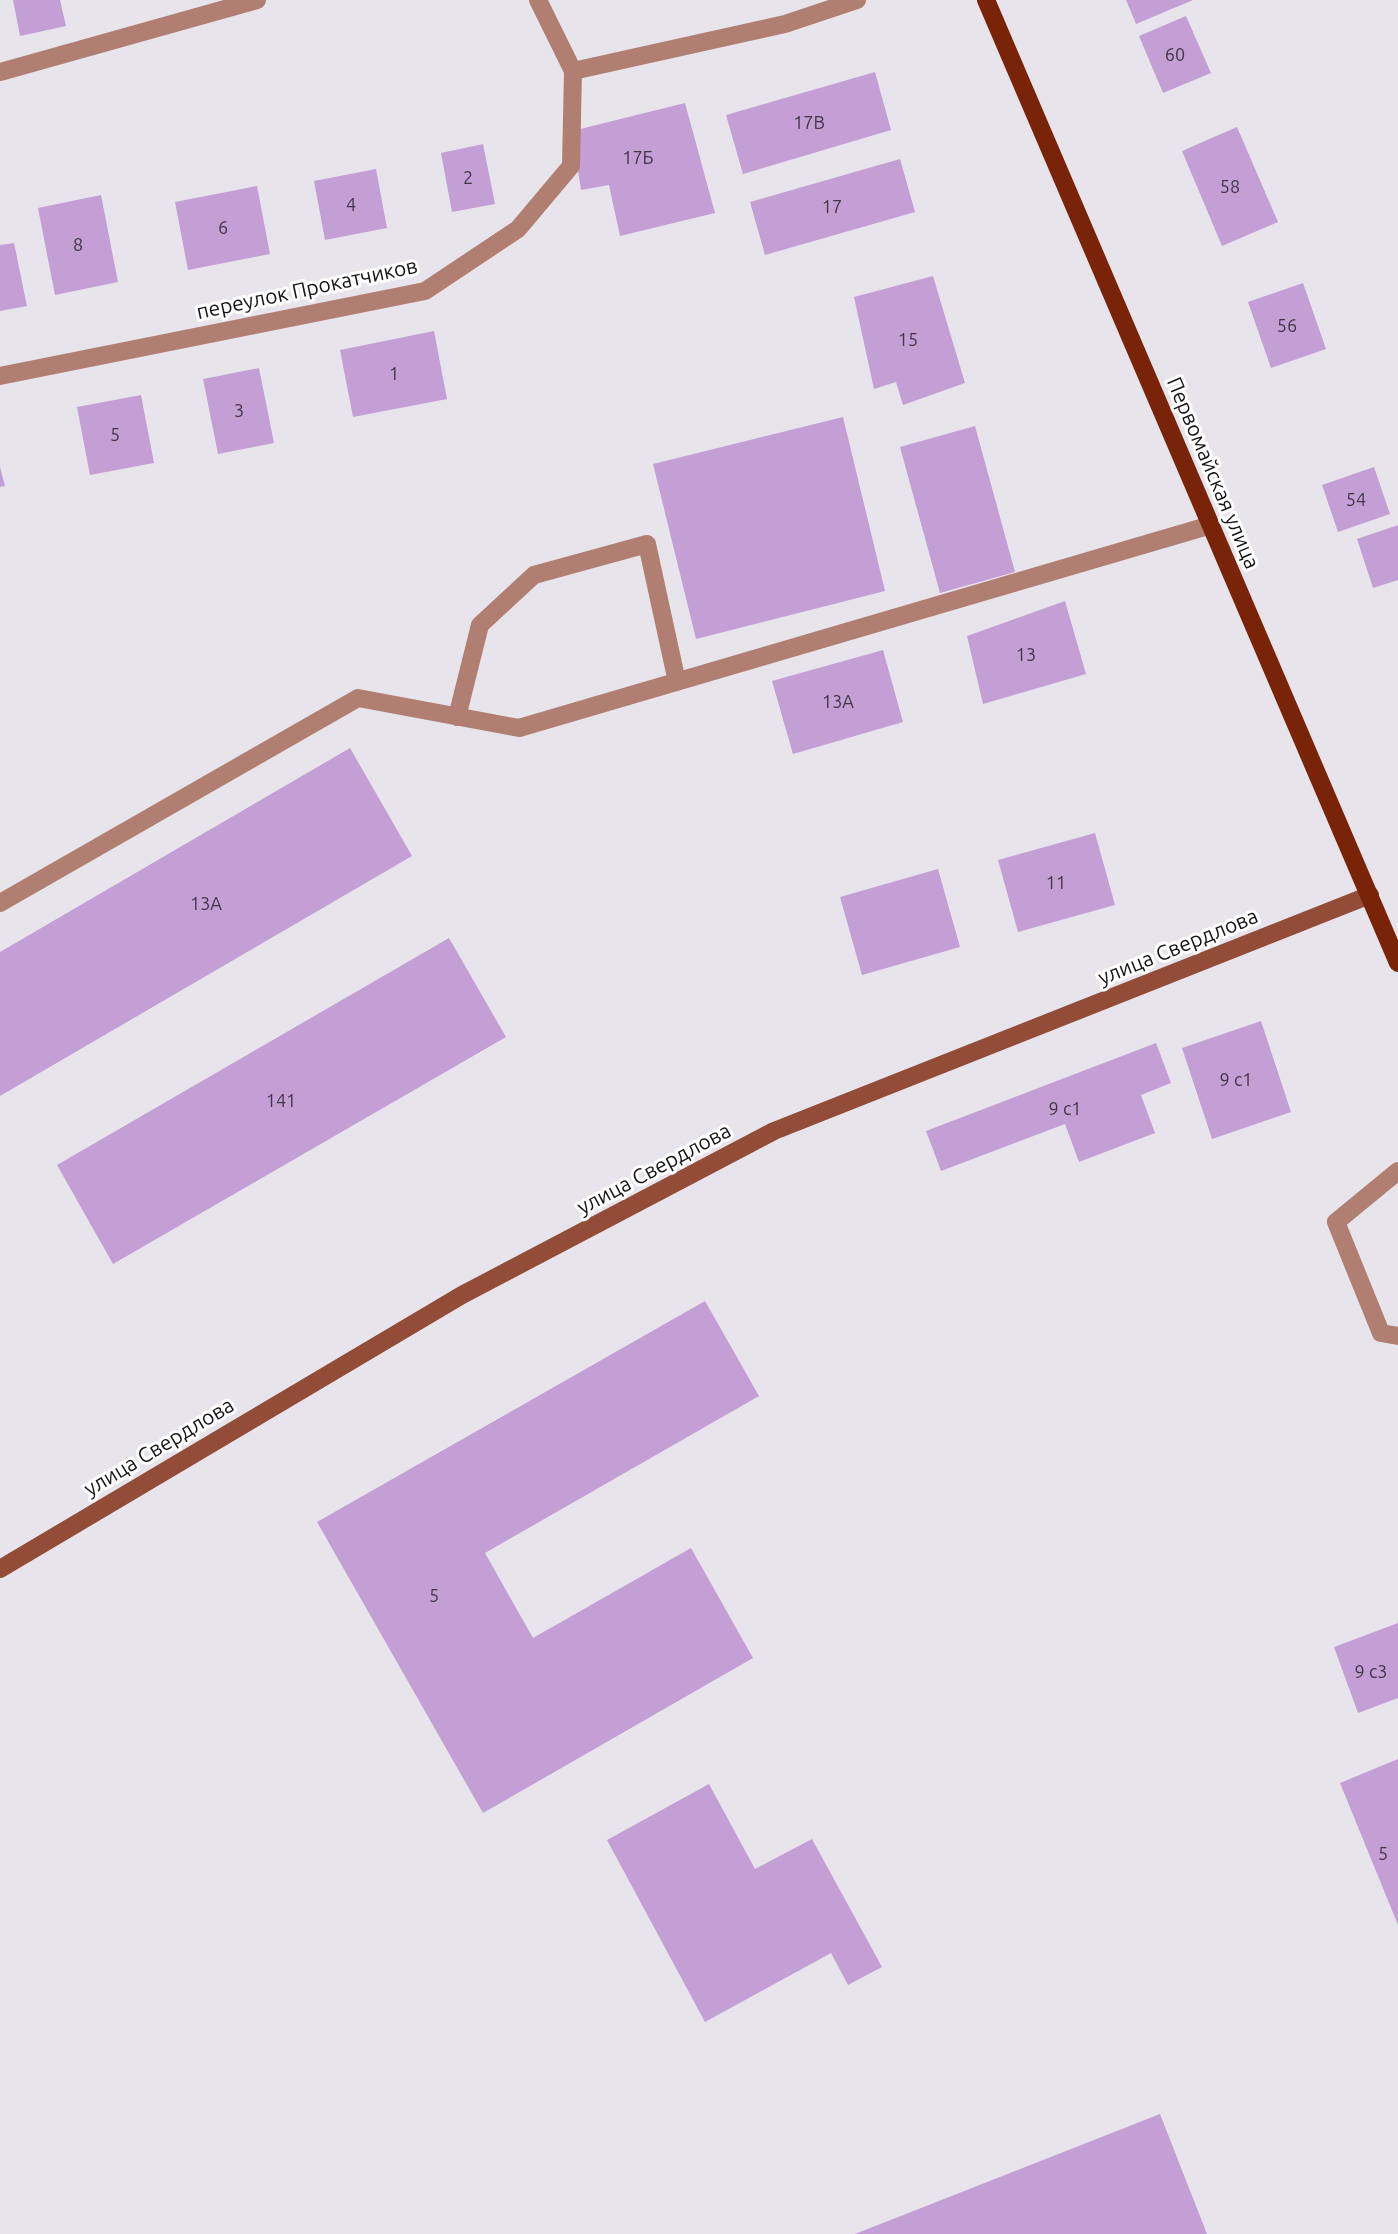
<!DOCTYPE html>
<meta charset="utf-8">
<style>
body{margin:0}
canvas{display:block;background:#e8e4ec}
</style>
<canvas width="1398" height="2234"></canvas>
<script>
const ctx = document.querySelector('canvas').getContext('2d');
ctx.lineJoin = 'round';
function paint(path, color) { ctx.fillStyle = color; ctx.fill(path, 'evenodd'); }
function strokePath(path, color, width, dash) { ctx.strokeStyle = color; ctx.lineWidth = width; ctx.lineCap = dash ? 'butt' : 'round'; ctx.setLineDash(dash || []); ctx.stroke(path); }
function write(font, color, halo, rows, align = 'center') {
  ctx.font = font + ' Ubuntu,sans-serif'; ctx.lineWidth = 6; ctx.setLineDash([]); ctx.textBaseline = 'middle'; ctx.strokeStyle = halo; ctx.fillStyle = color; for (const [text, x, y, turn = 0] of rows) {
    ctx.save(); ctx.translate(x, y); ctx.rotate((+turn || 0) * Math.PI / 180); ctx.textAlign = isNaN(turn) ? turn : align; if (halo) ctx.strokeText(text, 0, 0); ctx.fillText(text, 0, 0); ctx.restore();
  }
}
paint(new Path2D(`
 M13 0H60L66 26 20 36Z
 M1126 0H1193L1136 24Z
 M1186 16 1211 73 1163 93 1139 36Z
 M875 72 891 130 743 174 726 115Z
 M685 103 715 213 620 236 609 185 581 190 572 131Z
 M1237 127 1278 222 1222 246 1182 151Z
 M483 144 495 204 452 212 441 153Z
 M900 159 915 212 765 255 750 202Z
 M376 169 387 228 325 240 314 181Z
 M257 186 270 254 188 270 175 202Z
 M101 195 118 282 55 295 38 208Z
 M14 243 27 306 0 311V245Z
 M933 276 965 383 903 405 896 382 874 389 854 297Z
 M1303 283 1326 349 1271 368 1248 302Z
 M434 331 447 399 353 417 340 350Z
 M259 368 274 443 218 454 203 379Z
 M141 395 154 463 90 475 77 407Z
 M843 417 885 591 696 639 653 464Z
 M975 426 1015 572 940 593 900 447Z
 M0 467 5 486 0 487Z
 M1374 467 1390 514 1338 532 1322 485Z
 M1398 525V580L1373 588 1357 539Z
 M1065 601 1086 674 983 704 967 636Z
 M883 650 903 722 793 754 772 681Z
 M350 748 412 856 0 1096V952Z
 M1095 833 1115 905 1018 932 998 860Z
 M938 869 960 947 862 975 840 897Z
 M449 938 506 1037 113 1264 57 1165Z
 M1261 1021 1291 1112 1212 1139 1182 1048Z
 M1156 1043 1171 1083 1141 1095 1155 1133 1079 1162 1065 1124 941 1171 926 1131Z
 M705 1301 759 1396 485 1553 533 1638 691 1548 753 1658 483 1813 317 1522Z
 M1398 1623V1698L1358 1713 1334 1647Z
 M1398 1759V1925L1340 1783Z
 M709 1784 755 1869 812 1839 882 1967 848 1985 831 1953 705 2022 607 1840Z
 M1160 2114 1207 2234H855Z`), '#c39fd5');
strokePath(new Path2D(`
 M457 717 480 625 534 575 647 544 677 682
 M0 903 358 698 519 728 1211 525
 M1398 1171 1336 1222 1381 1333 1398 1336`), '#b07f71', 18);
strokePath(new Path2D(`
 M573 71 785 24 857 0
 M0 72 257 0
 M0 376 425 291 518 229 571 166 573 71 538 0`), '#b07f71', 18);
strokePath(new Path2D(`
 M0 1569 462 1295 774 1131 1370 895`), '#924c38', 18);
strokePath(new Path2D(`
 M986 0 1398 963`), '#792408', 18);
write('18px', '#403646', null, [
 ["60",1175,55],
 ["17В",809,123],
 ["17Б",638,158],
 ["2",468,178],
 ["58",1230,187],
 ["4",351,205],
 ["17",832,207],
 ["6",223,228],
 ["8",78,245],
 ["56",1287,326],
 ["15",908,340],
 ["1",394,374],
 ["3",239,411],
 ["5",115,435],
 ["54",1356,500],
 ["13",1026,655],
 ["13А",838,702],
 ["11",1056,883],
 ["13А",206,904],
 ["9 с1",1236,1080],
 ["141",281,1101],
 ["9 с1",1065,1109],
 ["5",434,1596],
 ["9 с3",1371,1672],
 ["5",1383,1854]
]);
write('21px', '#151316', '#fff', [
 ["переулок Прокатчиков",307,289,-12],
 ["Первомайская улица",1213,473,67],
 ["улица Свердлова",1178,947,-22],
 ["улица Свердлова",654,1169,-28],
 ["улица Свердлова",159,1447,-31]
]);
</script>
